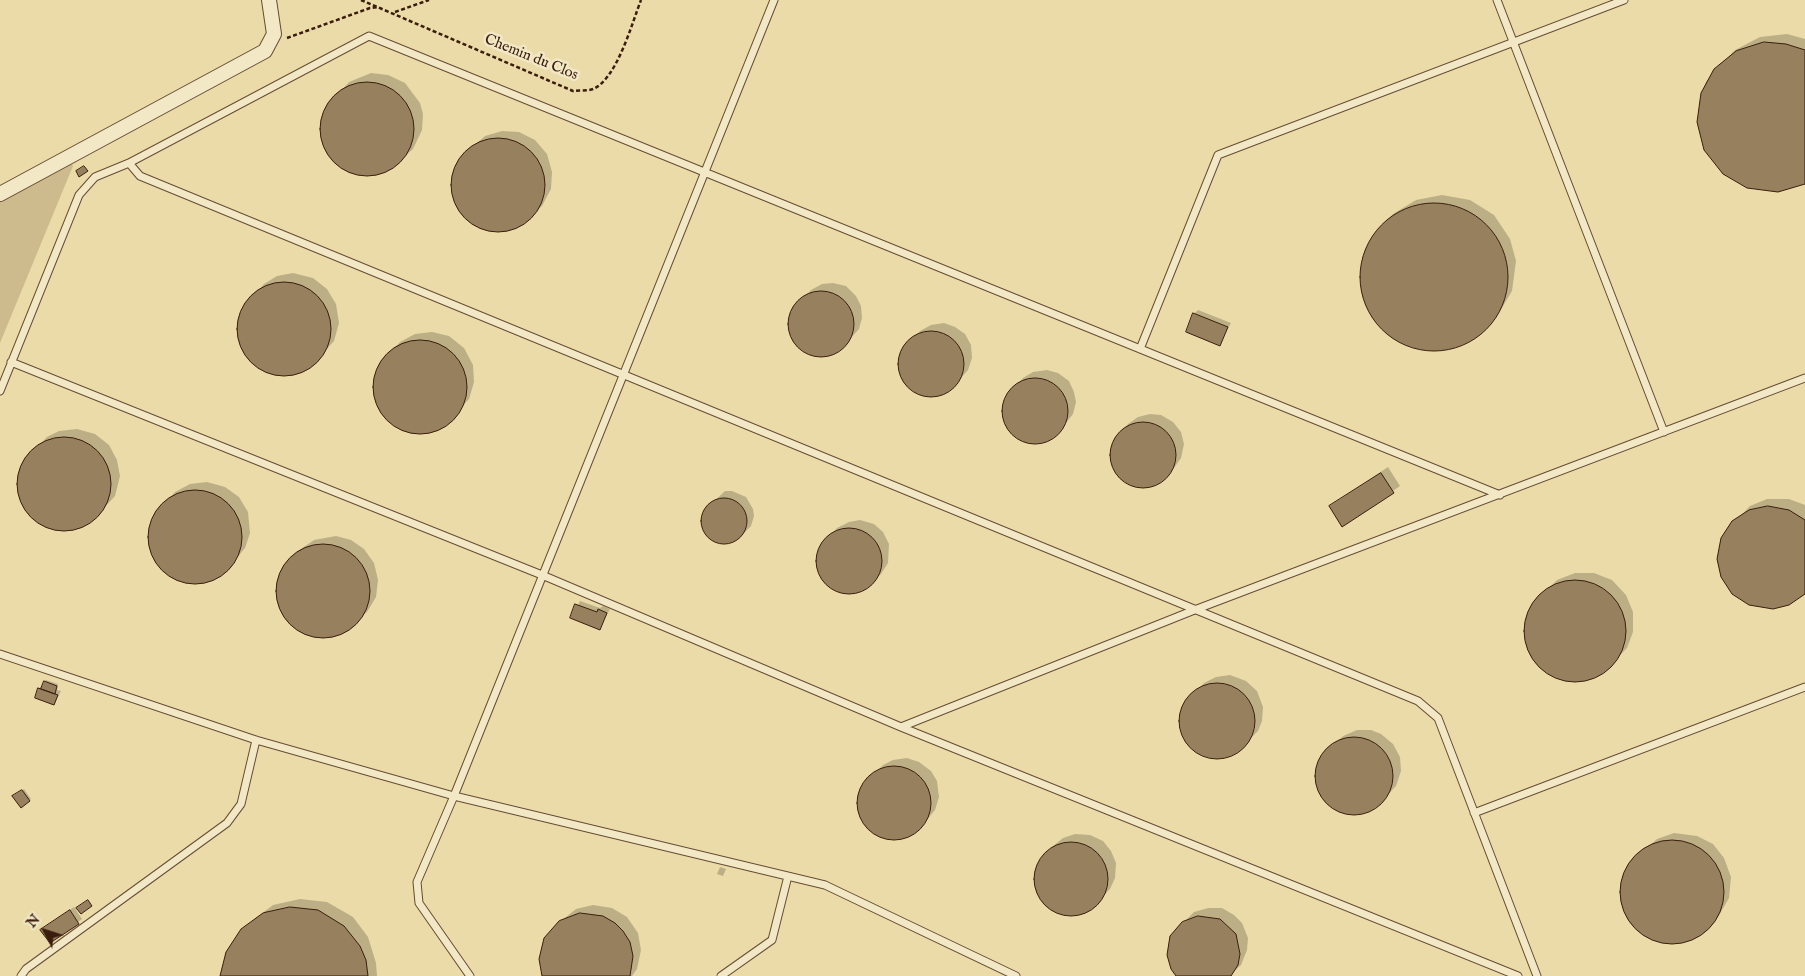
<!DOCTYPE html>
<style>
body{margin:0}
#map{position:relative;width:1805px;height:976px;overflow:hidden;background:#ebdba8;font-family:"IM FELL English",serif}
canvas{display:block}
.north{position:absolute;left:20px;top:906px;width:50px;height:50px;-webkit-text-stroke:4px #f2e8c6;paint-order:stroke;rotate:310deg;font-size:14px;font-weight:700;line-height:20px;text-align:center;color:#3a1d0d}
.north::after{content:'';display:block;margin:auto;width:18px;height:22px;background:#3a1d0d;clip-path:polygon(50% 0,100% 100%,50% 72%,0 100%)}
</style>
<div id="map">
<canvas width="1805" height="976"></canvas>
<div class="north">N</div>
</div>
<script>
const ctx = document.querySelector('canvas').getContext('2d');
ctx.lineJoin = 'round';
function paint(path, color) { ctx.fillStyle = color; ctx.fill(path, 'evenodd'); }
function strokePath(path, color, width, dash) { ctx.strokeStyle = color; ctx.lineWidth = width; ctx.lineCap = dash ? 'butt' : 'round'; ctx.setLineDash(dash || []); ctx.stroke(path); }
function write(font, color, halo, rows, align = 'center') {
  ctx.font = font + ' "IM FELL English",serif'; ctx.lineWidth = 5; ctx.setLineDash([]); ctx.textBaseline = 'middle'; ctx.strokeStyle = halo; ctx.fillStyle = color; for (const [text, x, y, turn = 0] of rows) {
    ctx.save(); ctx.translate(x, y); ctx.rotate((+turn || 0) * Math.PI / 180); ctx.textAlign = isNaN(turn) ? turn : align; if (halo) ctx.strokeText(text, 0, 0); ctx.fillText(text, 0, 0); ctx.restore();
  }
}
paint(new Path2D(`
 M71 162 73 166 0 343V202L17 189Z`), '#cdbb8e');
paint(new Path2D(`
 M1787 34 1805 39V181L1703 143 1698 115 1700 100 1706 82 1735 50 1760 37Z
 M371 73 388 75 405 83 420 103 423 114 422 130 413 149 390 170 372 175 356 173 338 165 327 151 321 134 326 107 349 82Z
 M502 131 519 132 535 140 547 154 552 172 551 189 542 206 520 226 502 231 481 228 468 221 456 205 452 189 454 172 462 156 485 136Z
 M1442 195 1470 200 1494 215 1510 239 1516 261 1512 291 1496 318 1469 341 1451 348 1438 350 1410 346 1384 330 1368 309 1361 278 1366 250 1384 223 1393 214 1416 200Z
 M293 273 313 278 327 289 336 304 339 323 334 341 314 363 297 373 279 374 262 369 247 356 240 342 238 327 243 308 264 284 277 276Z
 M833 283 846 286 856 296 861 306 862 318 859 329 841 349 829 355H817L806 352 797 344 791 334 790 321 794 308 811 290 822 284Z
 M1198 310 1231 323 1219 344 1194 314Z
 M944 323 955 327 965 334 971 345 972 358 968 370 951 389 940 395 930 396 918 393 907 385 901 373 900 361 903 350 920 331 931 325Z
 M432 332 449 336 464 348 473 365 474 382 469 399 448 422 432 431 415 432 398 427 385 417 376 401 374 381 379 365 400 342 415 334Z
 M1047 370 1058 373 1069 381 1074 392 1076 402 1073 414 1058 433 1045 441 1035 442 1023 440 1011 431 1005 420 1004 409 1007 396 1023 378 1033 372Z
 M1150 414 1161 415 1173 422 1181 432 1184 444 1181 458 1174 468 1157 483 1144 486 1131 484 1119 476 1114 468 1111 456 1113 444 1128 424 1138 417Z
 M77 429 95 434 109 445 117 460 120 476 115 496 93 520 77 528 60 530 42 525 29 514 20 499 18 477 24 461 47 437 59 431Z
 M1388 467 1400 486 1343 525 1330 506Z
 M207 482 225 487 239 497 248 512 250 533 245 548 225 572 208 581 187 582 174 577 161 567 151 550 149 535 154 517 175 492 190 484Z
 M725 491H732L746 497 753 509 754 516 751 526 744 533 736 539 724 543 707 535 702 520 704 511Z
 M1767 499H1789L1805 505V591L1778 607H1760L1742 600 1726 531 1750 506Z
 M860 520 874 524 883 532 889 544 888 563 881 574 865 589 850 593 836 590 826 583 820 574 818 561 820 548 837 528 849 522Z
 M336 536 351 540 364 549 374 563 378 580 376 597 367 612 343 633 325 637 307 635 291 624 282 612 277 595 279 578 289 560 298 551 314 540Z
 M1575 573H1594L1612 580 1626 595 1633 612V632L1627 648 1604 672 1584 680H1565L1547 673 1533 658 1526 639V620L1535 602 1557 580Z
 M580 601 600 608 603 606 610 609 600 628 572 618Z
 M1230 675 1246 681 1257 691 1263 707 1262 721 1258 731 1237 752 1226 757 1212 758 1201 754 1188 744 1182 731 1181 717 1185 704 1204 683 1216 677Z
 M46 680 58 684 57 690 61 691 54 704 39 689Z
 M1357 730H1371L1381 734 1393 744 1400 757 1401 771 1396 786 1377 806 1365 812 1353 814 1339 810 1326 800 1318 785V769L1324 755 1343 736Z
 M907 758 919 762 931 771 937 781 939 797 935 810 919 829 906 837 893 838 876 833 866 825 860 813 859 799 864 785 883 765 893 760Z
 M24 789 31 799 29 800 16 795Z
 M1674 833 1697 836 1713 844 1724 858 1731 877 1729 898 1718 917 1694 938 1675 942 1654 939 1637 929 1626 914 1621 894 1624 876 1633 861 1657 839Z
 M1075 834 1090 835 1103 841 1111 851 1116 863 1115 878 1110 889 1090 909 1078 914 1062 913 1047 905 1040 897 1036 884V871L1044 856 1053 846 1063 838Z
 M720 867 726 869 723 876 717 874Z
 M300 899 327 902 353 917 368 937 376 963 377 976H222L239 933 248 924 273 905Z
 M593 905 612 908 627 917 638 933 641 950 637 969 632 976H543L556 925 576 909Z
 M74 907 82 919 50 942 46 926Z
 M1208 908H1222L1234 915 1242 923 1248 938 1247 950 1241 965 1229 976H1178L1184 922 1194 912Z`), '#0003');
const building = new Path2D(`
 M1764 42 1786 44 1805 50V184L1778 192 1747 188 1723 174 1704 150 1697 122 1701 93 1714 69 1736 51Z
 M320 129a47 47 0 1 1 94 0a47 47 0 1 1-94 0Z
 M451 185a47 47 0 1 1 94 0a47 47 0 1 1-94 0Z
 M84 166 88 171 79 177 76 171Z
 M1360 277a74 74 0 1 1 148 0a74 74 0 1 1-148 0Z
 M237 329a47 47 0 1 1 94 0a47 47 0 1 1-94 0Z
 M788 324a33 33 0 1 1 66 0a33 33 0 1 1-66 0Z
 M1193 313 1228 327 1220 346 1186 332Z
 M898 364a33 33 0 1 1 66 0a33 33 0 1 1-66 0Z
 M373 387a47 47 0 1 1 94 0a47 47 0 1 1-94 0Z
 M1002 411a33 33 0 1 1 66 0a33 33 0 1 1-66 0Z
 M1110 455a33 33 0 1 1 66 0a33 33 0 1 1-66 0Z
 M17 484a47 47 0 1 1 94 0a47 47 0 1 1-94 0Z
 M1381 473 1394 493 1342 527 1329 506Z
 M148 537a47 47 0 1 1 94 0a47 47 0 1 1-94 0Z
 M701 521a23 23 0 1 1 46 0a23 23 0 1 1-46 0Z
 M1768 506 1789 510 1805 520V594L1789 605 1773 609 1749 605 1732 594 1721 577 1717 559 1721 538 1732 521 1749 510Z
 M816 561a33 33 0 1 1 66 0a33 33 0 1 1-66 0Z
 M276 591a47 47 0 1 1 94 0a47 47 0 1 1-94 0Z
 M1524 631a51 51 0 1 1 102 0a51 51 0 1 1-102 0Z
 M575 604 597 612 598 609 607 613 600 630 570 618Z
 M44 681 57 686 55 694 41 689Z
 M1179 721a38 38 0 1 1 76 0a38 38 0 1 1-76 0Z
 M38 688 58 695 54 705 35 698Z
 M1315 776a39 39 0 1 1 78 0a39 39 0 1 1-78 0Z
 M857 803a37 37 0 1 1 74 0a37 37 0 1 1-74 0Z
 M22 790 30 801 21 808 12 796Z
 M1620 892a52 52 0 1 1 104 0a52 52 0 1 1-104 0Z
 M1034 879a37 37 0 1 1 74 0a37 37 0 1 1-74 0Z
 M88 900 92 906 81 914 76 908Z
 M290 907 318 910 344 926 360 946 366 960 368 976H220L226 952 241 929 263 913Z
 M70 910 79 924 50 943 40 930Z
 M580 913 603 916 615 923 623 931 630 942 633 956 630 976H542L539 959 544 938 559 921Z
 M1198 916 1220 919 1236 934 1240 954 1238 965 1231 976H1176L1171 969 1167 955 1170 936 1182 922Z`);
paint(building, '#96805e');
strokePath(building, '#3a1d0d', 1);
const lane = new Path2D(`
 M1497 0 1664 432
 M1140 349 1218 155 1624 0
 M11 362 542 575 901 727 1518 976
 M0 391 79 195 95 177 129 163
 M1500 495 369 36 129 163 140 176 1418 701 1438 718 1537 976
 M0 654 256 740 454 796 825 885 1016 976
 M901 727 1197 609 1805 378
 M1474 813 1805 687
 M21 976 26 969 227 823 241 804 256 740
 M470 976 419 903 417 882 454 796 774 0
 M721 976 772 940 788 876`);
const street = new Path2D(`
 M0 194 265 51 274 34 269 0`);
strokePath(lane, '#664c34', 9);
strokePath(street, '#664c34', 16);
strokePath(new Path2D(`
 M361 0 573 91C579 90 588 91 593 89 617 79 632 23 641 0
 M395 12 429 0
 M287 38 370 8 379 7`), '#3a1d0d', 2.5, [4, 2.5]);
strokePath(lane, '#f2e8c6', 7);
strokePath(street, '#f2e8c6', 14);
write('15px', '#3a1d0d', '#f2e8c6', [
 ["Chemin du Clos",531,58,22]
]);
</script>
